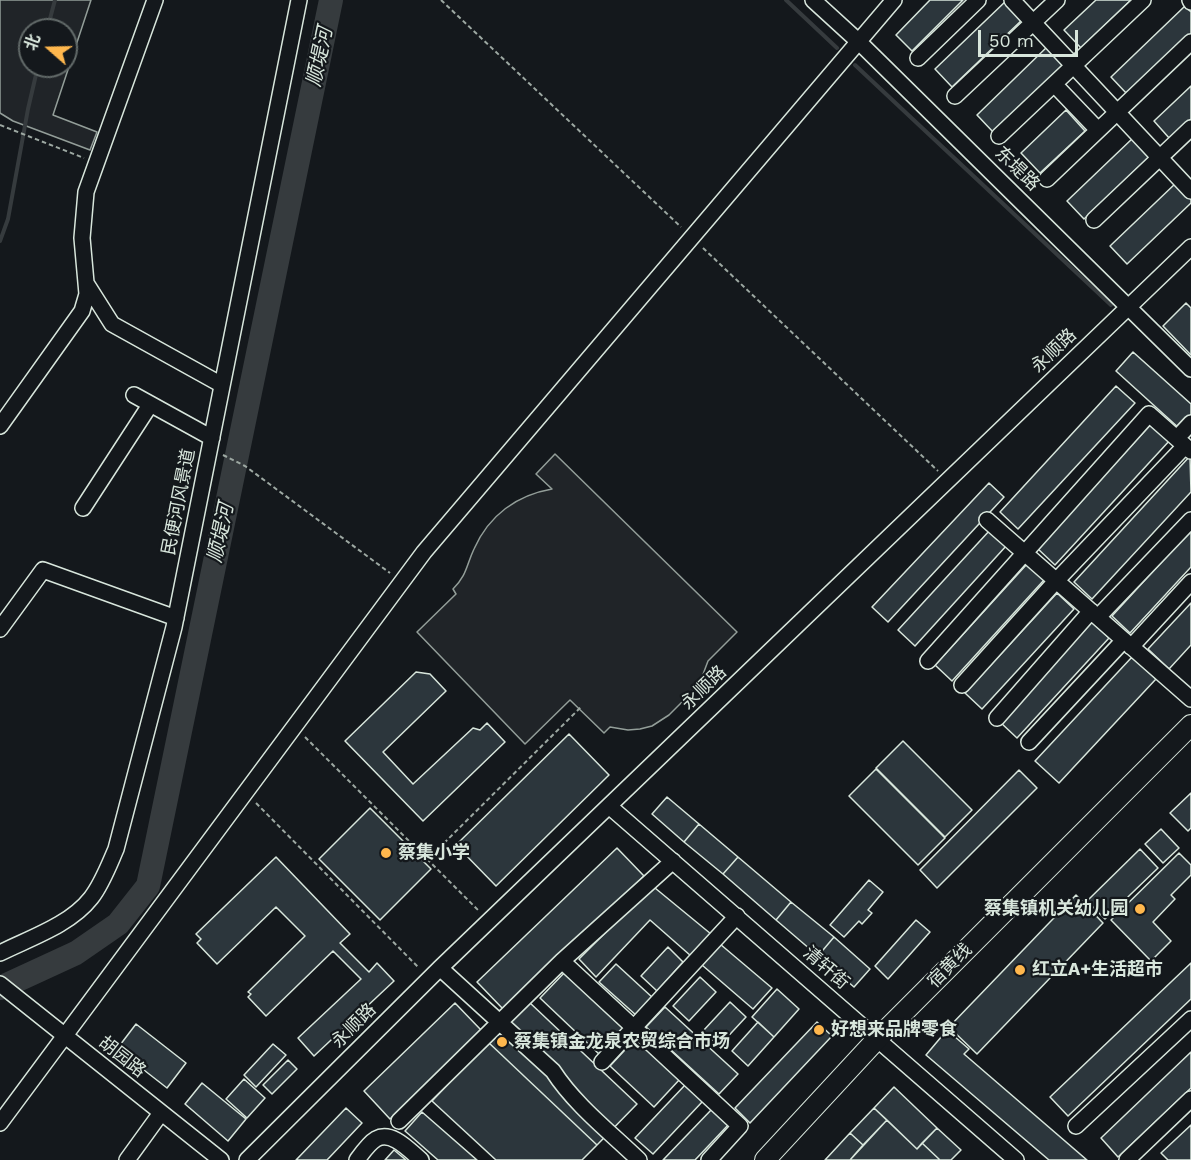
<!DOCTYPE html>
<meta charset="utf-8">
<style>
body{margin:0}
#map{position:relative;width:1191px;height:1160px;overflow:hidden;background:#14181c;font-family:"Work Sans","Noto Sans SC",sans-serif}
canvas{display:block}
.north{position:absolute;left:18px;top:18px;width:60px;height:60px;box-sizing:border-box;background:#14181c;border:2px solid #626a69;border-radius:50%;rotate:290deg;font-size:16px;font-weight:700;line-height:24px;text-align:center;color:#d8e6dc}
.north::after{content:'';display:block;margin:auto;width:21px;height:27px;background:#ffb74d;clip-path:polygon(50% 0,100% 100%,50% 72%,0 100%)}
.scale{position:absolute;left:978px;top:30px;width:100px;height:27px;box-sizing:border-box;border:3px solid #d8e6dc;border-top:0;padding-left:8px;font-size:18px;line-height:21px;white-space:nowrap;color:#d8e6dc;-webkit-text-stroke:4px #14181c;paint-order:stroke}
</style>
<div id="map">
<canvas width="1191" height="1160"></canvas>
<div class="north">北</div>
<div class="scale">50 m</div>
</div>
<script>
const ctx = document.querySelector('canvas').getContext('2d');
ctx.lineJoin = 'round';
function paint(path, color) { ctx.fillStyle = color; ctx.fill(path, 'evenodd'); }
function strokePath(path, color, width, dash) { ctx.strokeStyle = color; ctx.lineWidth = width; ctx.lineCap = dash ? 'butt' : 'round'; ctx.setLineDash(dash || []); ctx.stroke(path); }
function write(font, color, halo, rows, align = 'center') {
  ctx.font = font + ' "Work Sans","Noto Sans SC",sans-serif'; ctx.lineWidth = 4.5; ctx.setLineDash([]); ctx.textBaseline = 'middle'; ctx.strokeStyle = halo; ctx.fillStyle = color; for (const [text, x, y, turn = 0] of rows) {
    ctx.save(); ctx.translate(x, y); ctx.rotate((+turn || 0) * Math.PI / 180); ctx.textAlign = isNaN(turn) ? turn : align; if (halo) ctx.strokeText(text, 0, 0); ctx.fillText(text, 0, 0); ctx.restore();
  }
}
const green = new Path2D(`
 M0 0H91L53 115 97 132 90 150 13 121 0 113ZM30 30H66V66H30Z
 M555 454 737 632 708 661 699 685 669 715 652 726 640 729 628 730 610 727 604 733 570 700 525 744 417 632 456 594 453 589C467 575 466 566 474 549 489 515 517 495 552 489L536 474Z`);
paint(green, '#202428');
strokePath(green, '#939e99', 1.5);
strokePath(new Path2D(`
 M786 0 837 48
 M47 30 55 0
 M855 65 1111 305
 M0 241 8 219 28 109 38 66`), '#363b3e', 4);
strokePath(new Path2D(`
 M0 988 76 953 118 924 148 886 331 0`), '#363b3e', 24);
const building = new Path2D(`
 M930 0H963L912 51 896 35Z
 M1007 0 1024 18 952 87 935 69Z
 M1096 0H1131L1081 48 1064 30Z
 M1185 6 1191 12V34L1127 94 1111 77Z
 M1048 46 1066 64 994 133 977 115Z
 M1191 86V119L1170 139 1154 121Z
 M1066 110 1085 131 1040 173 1021 153Z
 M1134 137 1151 155 1084 219 1067 201Z
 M1177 182 1191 196V203L1127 264 1110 246Z
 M1186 303 1191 308V355L1163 326Z
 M1133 352 1191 404V416L1180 429 1116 371Z
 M1116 386 1135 403 1018 529 1000 512Z
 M1153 422 1171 439 1055 565 1037 548Z
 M1190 456 1191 492 1092 599 1074 582Z
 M989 483 1004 497 888 622 872 607Z
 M990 530 1007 545 915 646 898 630Z
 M1191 530V567L1130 633 1112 616Z
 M1027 564 1044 580 952 681 935 665Z
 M1057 593 1074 609 982 709 965 693Z
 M1191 603V645L1169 669 1148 649Z
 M1092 622 1109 638 1017 738 1000 722Z
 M1132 657 1156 679 1059 783 1035 761Z
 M416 672 430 674 446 691 383 752 413 784 473 728 480 730 487 723 505 742 423 821 345 741Z
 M569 734 609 775 496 886 456 845Z
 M903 741 972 810 945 837 876 768Z
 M876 769 945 838 918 865 849 796Z
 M1019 770 1037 788 937 888 920 870Z
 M1191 793V828L1188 831 1170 813Z
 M667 797 699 824 684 842 652 814Z
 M370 808 431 869 380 920 319 859Z
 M699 824 738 857 723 874 684 842Z
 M1161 829 1179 848 1163 863 1145 844Z
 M617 848 644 876 504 1010 477 982Z
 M1140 849 1158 868 1105 919 1087 901Z
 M1179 853 1191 865V875L1171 895 1175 899 1153 922 1171 941 1151 961 1111 920Z
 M276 857 350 934 340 943 369 972 377 963 394 981 314 1056 298 1038 361 979 333 951 266 1016 248 997 251 994 248 992 305 936 276 907 217 964 197 943 201 939 196 934Z
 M738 857 791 902 776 920 723 874Z
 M869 880 883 892 868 910 872 913 862 924 859 921 844 937 830 925Z
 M655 888 711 934 691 956 650 920 596 977 579 959 649 889Z
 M1076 895 1103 923 977 1054 949 1027Z
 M791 902 834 937 818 956 776 920Z
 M916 920 930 932 888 979 875 966Z
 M834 937 870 969 854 987 818 956Z
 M720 944 772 988 753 1009 702 965Z
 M668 947 683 962 657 991 641 976Z
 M1191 963V999L1068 1116 1050 1097Z
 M616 964 653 998 637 1016 599 982Z
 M566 971 625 1027 599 1054 540 998Z
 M700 977 716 992 689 1021 673 1006Z
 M777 989 799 1009 774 1037 752 1017Z
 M529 1002 637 1104 597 1145 488 1042Z
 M730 1002 746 1017 719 1046 703 1031Z
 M455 1003 481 1030 390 1119 364 1091Z
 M665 1007 738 1074 719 1094 646 1027Z
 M758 1022 774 1037 748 1066 732 1051Z
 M817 1022 832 1036 750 1123 735 1108Z
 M136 1024 186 1063 167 1088 117 1049Z
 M947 1030 969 1049 964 1054 1087 1160H1049L926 1055Z
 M636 1038 680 1079 654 1107 610 1066Z
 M488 1042 597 1145 582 1160H496L432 1101Z
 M273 1044 286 1055 256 1087 244 1075Z
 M1191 1052V1088L1118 1157 1101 1138Z
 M288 1060 297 1069 272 1094 263 1085Z
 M244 1079 265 1098 247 1118 226 1099Z
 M202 1083 246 1119 228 1141 185 1104Z
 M686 1084 703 1101 653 1154 635 1138Z
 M894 1087 937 1128 917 1149 874 1108Z
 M346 1108 362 1123 327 1160H296Z
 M713 1108 730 1123 695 1160H663Z
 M874 1108 887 1120 863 1145 850 1133Z
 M422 1112 477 1160H438L405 1131Z
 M887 1120 917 1149 922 1143 940 1160H850Z
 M1191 1125V1160H1168L1161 1153Z
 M937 1128 961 1150 951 1160H940L922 1143Z
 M850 1133 863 1145 850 1160H825Z
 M394 1150 406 1160H385Z`);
paint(building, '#2c363c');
strokePath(building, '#d8e6dc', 1.5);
const minor = new Path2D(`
 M813 0 859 42 1191 369
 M1012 0 1191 191
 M1190 0 1191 2
 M918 58 978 0
 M1054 84 1098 130
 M955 96 1057 0
 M999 136 1143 0
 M1047 179 1191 42
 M1094 220 1191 128
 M86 283 112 324 222 385
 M134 395 212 438
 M0 426 82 311 87 294 82 238 86 192 155 0
 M1177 438 1191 423
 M83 508 150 405
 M987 520 1191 699
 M1098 617 1191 520
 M0 629 43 570 176 618
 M1131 647 1191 582
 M928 661 1149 414 1191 451
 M962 685 1056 581 1185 446
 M997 718 1091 611
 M1029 742 1124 640
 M609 806 1016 1160
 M0 953C30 938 70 925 91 898 102 884 109 865 116 849L174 627 299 0
 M562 961 740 1126 709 1160
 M440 968 553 1071C575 1105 610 1132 639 1160
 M0 984 221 1160
 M602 1062 737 916
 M399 1121 562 961 673 861
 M0 1123 424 552 894 0
 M1076 1126 1191 1019
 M127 1160 161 1113
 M247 1160 440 968 1191 247
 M357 1160C362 1153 369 1143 376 1139 392 1130 410 1151 421 1160
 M1127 1160 1191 1099`);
const major = new Path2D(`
 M765 1160 878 1038 1191 725`);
strokePath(minor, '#d8e6dc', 18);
strokePath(major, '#d8e6dc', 22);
strokePath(new Path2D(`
 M441 0 681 227
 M0 125 84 158
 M703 248 938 471
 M223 455 245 466 390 573
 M305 737 479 911
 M256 803 419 968
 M428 859 582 706`), '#9da8a2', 2, [4.5, 3]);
strokePath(minor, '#14181c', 15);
strokePath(major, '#14181c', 20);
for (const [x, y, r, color] of [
 [386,853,6,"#ffb74d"],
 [1140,909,6,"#ffb74d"],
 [1020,970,6,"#ffb74d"],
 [819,1030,6,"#ffb74d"],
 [502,1042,6,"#ffb74d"]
]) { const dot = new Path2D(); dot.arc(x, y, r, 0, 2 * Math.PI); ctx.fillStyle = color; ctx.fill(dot); strokePath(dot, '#14181c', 2); }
write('18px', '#d8e6dc', '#14181c', [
 ["东堤路",1017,169,44],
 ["永顺路",1054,351,-44],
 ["民便河风景道",179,502,-79],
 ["永顺路",704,688,-44],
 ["宿黄线",950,966,-45],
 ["清轩街",826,968,41],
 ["永顺路",354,1026,-45],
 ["胡园路",122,1057,38]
]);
write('bold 18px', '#d8e6dc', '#14181c', [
 ["蔡集小学",398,853],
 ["蔡集镇机关幼儿园",1128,909,"right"],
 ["红立A+生活超市",1032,970],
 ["好想来品牌零食",831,1030],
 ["蔡集镇金龙泉农贸综合市场",514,1042]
], 'left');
write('italic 20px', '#d8e6dc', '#14181c', [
 ["顺堤河",320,57,-78],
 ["顺堤河",221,533,-78]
]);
</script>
